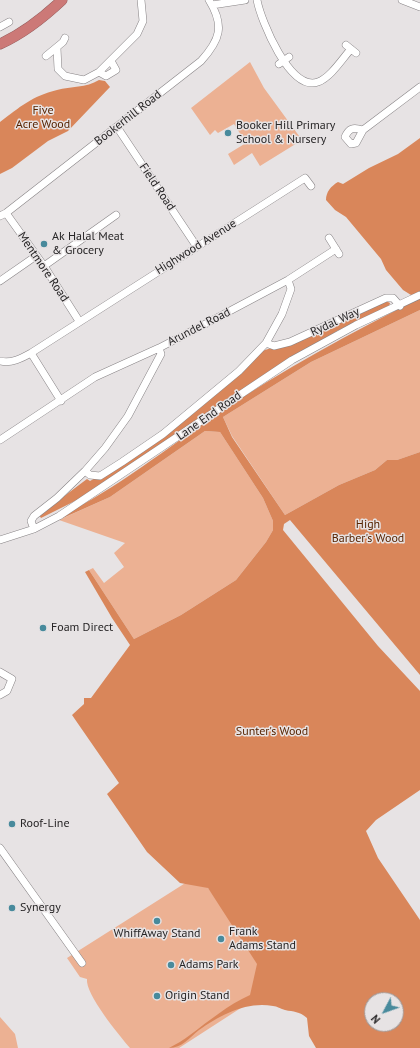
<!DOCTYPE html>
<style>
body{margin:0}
#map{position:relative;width:420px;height:1048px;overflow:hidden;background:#e7e3e4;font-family:"PT Sans",sans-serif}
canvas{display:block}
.north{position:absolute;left:364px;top:992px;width:40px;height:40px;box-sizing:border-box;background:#e7e3e4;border:1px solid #9a9798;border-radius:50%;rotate:229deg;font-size:11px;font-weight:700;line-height:16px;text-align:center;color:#272526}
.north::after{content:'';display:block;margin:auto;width:14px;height:18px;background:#488a9c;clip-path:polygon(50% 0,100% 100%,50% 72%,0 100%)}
</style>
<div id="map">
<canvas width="420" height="1048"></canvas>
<div class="north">N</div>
</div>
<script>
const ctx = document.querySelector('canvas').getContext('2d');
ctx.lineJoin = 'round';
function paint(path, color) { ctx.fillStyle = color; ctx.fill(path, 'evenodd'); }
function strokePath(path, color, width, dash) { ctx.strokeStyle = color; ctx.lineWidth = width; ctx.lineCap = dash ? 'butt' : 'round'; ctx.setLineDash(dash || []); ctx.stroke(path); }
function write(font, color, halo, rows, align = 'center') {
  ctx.font = font + ' "PT Sans",sans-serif'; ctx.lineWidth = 3; ctx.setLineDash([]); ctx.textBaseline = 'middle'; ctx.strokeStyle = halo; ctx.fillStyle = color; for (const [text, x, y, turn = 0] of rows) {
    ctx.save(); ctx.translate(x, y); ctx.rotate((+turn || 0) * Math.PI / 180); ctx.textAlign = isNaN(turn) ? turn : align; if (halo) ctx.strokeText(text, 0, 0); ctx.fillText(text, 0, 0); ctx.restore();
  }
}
paint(new Path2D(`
 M250 62 264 88 302 140 260 166 252 153 234 165 228 154 246 143 234 124 218 133 215 130 210 135 191 108Z
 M420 310V452L397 460H387L375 470 339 485 285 515 232 436 223 417 311 362Z
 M205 431 220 432 263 498 273 521V530L266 542 236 580 181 615 134 639 89 570 93 568 104 583 124 567 114 553 125 543 59 520 110 497Z
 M198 875 281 982 179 1048H130C119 1035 85 994 87 979L80 977 67 958Z
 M0 1017 15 1034 18 1048H0Z`), '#ecb193');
paint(new Path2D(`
 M99 80 105 81 110 87 68 131 48 141 12 168 0 174V122C20 107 32 96 57 90 71 86 86 88 99 80Z
 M420 138V293L411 295 403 290 386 270 381 259 346 217 335 210 326 200C326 192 331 186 338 182L343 184 369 168 398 154Z
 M420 298V310L311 362 223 417 232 437 285 515 339 485 375 470 387 460H397L420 452V675L290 520 284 524 283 530 378 646 420 691V790L376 820 366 831 378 858 420 920V1048H316L309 1036 307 1018C299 1011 294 1012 285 1010 281 1009 277 1006 273 1006 247 1001 220 1015 199 1030 189 1038 182 1048 169 1048 176 1044 184 1040 190 1035 210 1020 228 1005 250 995L257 964 208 888 180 883 147 852 107 794 119 783 72 715 84 704V698H91L130 645 112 618 85 572 89 570 134 639 181 615 236 580 266 542 273 530V521L263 498 220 432 205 431 110 497 63 518 60 516C117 489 168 447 220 412 284 369 351 333 420 298ZM372 1000H396V1024H372Z
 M386 301 390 303 389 307 337 331 97 490 41 518 39 515 87 479 90 481 134 456 262 351 299 339Z`), '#d9865a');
const minor = new Path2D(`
 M257 0C261 21 290 92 318 82 331 77 342 59 351 49
 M402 0 420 7
 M212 5 245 0
 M0 27 9 22
 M346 45 356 53
 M57 48 58 69 65 76 84 80 99 72
 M46 56 63 42 65 38
 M111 61 116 70 106 76 99 72 137 34 143 21 141 0
 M279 64 289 57
 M117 127 197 247
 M363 130C353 127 349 128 345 137L351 144 356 143 363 130 420 87
 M6 213 44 266 79 321
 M0 216 6 213 201 61C220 40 225 26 209 0
 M329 238 339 254
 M44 266 116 215
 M0 281 36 256
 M266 343 274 346 290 342 386 298H393L400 306
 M31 353 61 401
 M0 361C11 364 22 358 31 353L305 178 311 186
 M0 440 95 377 159 348 211 321 288 280 336 249
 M85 471 90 475 100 476 122 462 163 434 239 371 266 343 282 314 291 289 288 280
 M34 529 31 521 34 516 57 498 85 471 105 448 128 416 161 354 159 348
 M0 540 34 529 59 516 292 360 356 325 420 295
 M0 672 12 679 7 691 0 695
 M0 848 82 963`);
const highway = new Path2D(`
 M0 44C24 33 43 18 62 0`);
strokePath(minor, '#878385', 8);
strokePath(highway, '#925c5b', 11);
strokePath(minor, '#fff', 7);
strokePath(highway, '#cc7977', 10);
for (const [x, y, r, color] of [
 [228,133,4,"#488a9c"],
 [44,244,4,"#488a9c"],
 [43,628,4,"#488a9c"],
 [12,824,4,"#488a9c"],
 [12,908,4,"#488a9c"],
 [157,921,4,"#488a9c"],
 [221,939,4,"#488a9c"],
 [171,965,4,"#488a9c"],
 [157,996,4,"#488a9c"]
]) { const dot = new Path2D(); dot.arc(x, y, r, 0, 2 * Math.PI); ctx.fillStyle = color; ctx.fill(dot); strokePath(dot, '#e7e3e4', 1.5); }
write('12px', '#572300', '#e7e3e4', [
 ["Five",43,111],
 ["Acre Wood",43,125],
 ["High",368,525],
 ["Barber's Wood",368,539],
 ["Sunter's Wood",272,732]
]);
write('12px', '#272526', '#e7e3e4', [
 ["Bookerhill Road",128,118,-38],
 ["Field Road",157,187,56],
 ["Highwood Avenue",196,247,-32],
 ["Mentmore Road",43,267,56],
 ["Rydal Way",335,322,-25],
 ["Arundel Road",199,327,-27],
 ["Lane End Road",209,416,-35]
]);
write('12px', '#272526', '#e7e3e4', [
 ["Booker Hill Primary",236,126],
 ["School & Nursery",236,140],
 ["Ak Halal Meat",52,237],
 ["& Grocery",52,251],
 ["Foam Direct",51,628],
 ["Roof-Line",20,824],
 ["Synergy",20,908],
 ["Frank",229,932],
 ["Adams Stand",229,946],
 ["WhiffAway Stand",157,934,"center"],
 ["Adams Park",179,965],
 ["Origin Stand",165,996]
], 'left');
</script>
